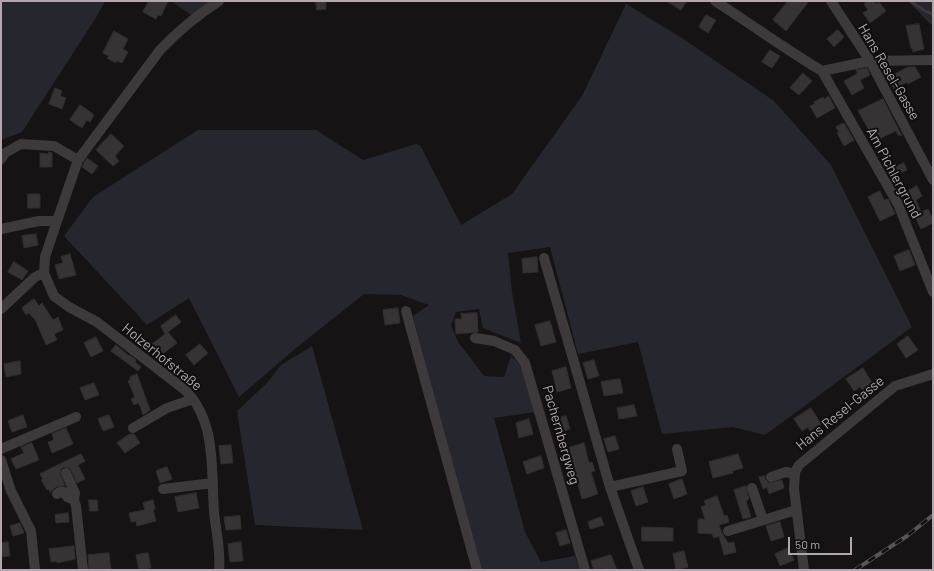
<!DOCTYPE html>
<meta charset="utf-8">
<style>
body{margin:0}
#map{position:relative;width:934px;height:571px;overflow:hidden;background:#151314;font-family:Barlow,sans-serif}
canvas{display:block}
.frame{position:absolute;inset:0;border:2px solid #b4a6ae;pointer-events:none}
.scale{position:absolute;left:788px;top:537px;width:64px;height:18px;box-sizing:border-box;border:2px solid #b4a6ae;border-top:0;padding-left:5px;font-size:12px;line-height:14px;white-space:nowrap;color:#b4a6ae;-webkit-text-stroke:3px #100e0f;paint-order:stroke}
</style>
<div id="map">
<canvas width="934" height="571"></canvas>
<div class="frame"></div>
<div class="scale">50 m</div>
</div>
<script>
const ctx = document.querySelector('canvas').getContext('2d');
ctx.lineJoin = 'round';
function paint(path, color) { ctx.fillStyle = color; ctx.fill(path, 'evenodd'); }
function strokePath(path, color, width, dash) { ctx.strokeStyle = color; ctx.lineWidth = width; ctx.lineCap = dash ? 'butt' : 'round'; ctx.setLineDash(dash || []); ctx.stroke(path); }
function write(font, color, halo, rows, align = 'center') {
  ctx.font = font + ' Barlow,sans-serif'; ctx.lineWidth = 4; ctx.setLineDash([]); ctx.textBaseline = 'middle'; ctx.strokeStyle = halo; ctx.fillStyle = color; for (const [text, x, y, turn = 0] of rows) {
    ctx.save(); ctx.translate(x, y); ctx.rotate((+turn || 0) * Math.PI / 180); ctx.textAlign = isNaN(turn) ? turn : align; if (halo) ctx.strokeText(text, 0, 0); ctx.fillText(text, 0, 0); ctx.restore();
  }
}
paint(new Path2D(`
 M1 1H105L97 16 22 132 1 140Z
 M171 1H211L191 15Z
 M908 1H933V24H930Z
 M626 4 682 38 774 101 831 165 912 327 765 435 733 427 662 434 638 342 578 354 550 247 508 253 512 292 521 343 483 328 479 309 456 312 451 325 458 342 484 376 504 377 511 356 522 366 535 412 494 418 525 532 541 562 575 556 579 569 480 570 413 316 429 305 401 295 364 294 295 349 239 397 189 298 147 325 64 236 93 197 198 130H316L363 160 416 144 420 145 461 225 512 194 582 96Z
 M312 346 363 530 255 525 237 411 268 382 281 365Z`), '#26272e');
strokePath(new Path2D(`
 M910 1 925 11 933 14`), '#433440', 2.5);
const building = new Path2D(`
 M149 1H168L161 16 158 15 156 19 143 12Z
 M316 1H326V9L317 10Z
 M667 1H687L681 10Z
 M788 1H809L786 31 773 20Z
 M868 1H874L876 4 879 2 886 11 870 23 863 13 868 10 864 4Z
 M706 15 716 20 708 33 699 27Z
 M919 24 924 49 913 52 912 48H911L906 26Z
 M838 30 844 37 834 47 827 39Z
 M114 31 128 39 123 49 128 52 122 63 117 61 116 63 107 58 109 56 103 53Z
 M770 50 780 56 772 68 762 62Z
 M908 67H915L921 77 908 84 907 82 894 89 888 78Z
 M867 68 870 75 860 80 864 88 852 95 844 81 858 73 856 70Z
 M803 73 812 81 799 95 790 88Z
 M55 88 62 91 60 96 66 98 62 109 49 104Z
 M829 96 835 108 817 118 810 106 815 104 814 102 823 97 824 99Z
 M883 99 902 136 898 135 896 131 883 137 876 142 858 111Z
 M80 105 92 113V114L94 115 90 122 87 120 82 128 70 120Z
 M844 123 854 140 844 146 837 133 839 132 836 127Z
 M111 134 124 146 115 156 119 161 113 166 96 150Z
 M49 152 52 153V167H40V153L48 154Z
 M87 158 98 166 92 174 82 167Z
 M904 163 907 170 894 176 891 169Z
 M917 186 922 196 916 200 921 212 928 209 933 220V223L921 229 904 193Z
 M880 191 884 200 888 199 895 214 880 221 868 197Z
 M28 194H40V208H28Z
 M36 234 38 245 24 248 22 236Z
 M909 250 915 265 900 271 894 256Z
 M70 254 76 275 59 279 55 265 63 263 61 257Z
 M537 257 538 272 523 273 522 259Z
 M14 262 28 271 22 280 8 272Z
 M34 299 39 306 42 303 53 320 58 317 63 330 54 334 57 340 46 345 35 319H34L29 313 26 315 22 308Z
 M398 308 400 323 385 325 383 310Z
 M477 313 478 332 456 334 455 319H462L461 314Z
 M176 315 181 322 168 332 177 343 160 356 152 344 165 334 161 326Z
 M550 321 556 342 541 346 535 325Z
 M908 336 918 350 906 358 897 344Z
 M96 337 103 351 91 357 84 343Z
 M200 344 208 353 194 365 186 355Z
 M116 345 129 356V355L136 360 135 362 141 367 138 371 111 351Z
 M594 360 599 376 588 379 583 363Z
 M20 361 21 374 6 377 4 364Z
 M566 367 571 388 557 392 552 371Z
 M863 368 873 384 863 391 860 387 854 391 846 379Z
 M137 374 150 410 143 415 139 403 134 405 131 399 135 397 128 381 130 380V377Z
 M620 379 623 393 604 396 601 382Z
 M94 383 99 395 85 400 80 388Z
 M634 405 637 416 619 419 617 408Z
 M811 408 821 424 810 431 808 427 802 431 794 419Z
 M23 415 27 427 12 432 8 421Z
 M109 415 114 427 103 431 98 419Z
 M566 416 570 429 556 433 552 420Z
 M529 419 533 434 519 438 516 423Z
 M66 428 73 444 52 453 48 442 54 440 52 434Z
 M130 434H134L140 443 125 453 117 443Z
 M615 436 619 449 608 452 604 439Z
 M32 443 39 460 16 469 11 459 24 453 21 447Z
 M584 443 589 463 592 462 595 471 591 472 598 494 582 499 573 467 574 466 569 448Z
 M231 445 233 463 221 464 219 446Z
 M81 454 85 461 78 465 85 479 77 483 70 468 64 467 61 469 60 473 65 486 56 487 51 491V493L48 489 47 490 41 480 43 479 40 474Z
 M738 454 743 468 732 471 733 473 713 478 709 462Z
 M541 456 544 468 527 474 523 462Z
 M167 467 172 479 160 483 156 471Z
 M765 476V479L769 483 782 480 784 488 769 494 767 487 763 489 759 477Z
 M682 479 687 494 674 499 669 484Z
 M746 486 749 499 746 501 751 517 743 519 734 490Z
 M643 487 648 502 636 506 631 491Z
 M196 493 199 508 178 512 175 497Z
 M717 496 724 516 727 515 729 522 719 525 722 533 728 543 734 542 736 552 724 555 719 536 714 538 712 534 698 533V519H705L701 507 706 505 704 501Z
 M89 500H97L98 511H90Z
 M153 500 155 509 153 510 156 521 137 526 136 521 131 522 129 513 145 510 143 503Z
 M68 513 69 522 56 523 55 515Z
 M240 516 241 529 226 530 224 517Z
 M601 517 604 525 590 529 588 522Z
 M780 522 784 537 771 541 766 526Z
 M20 523 24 533 13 536 10 526Z
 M642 527 673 528V541H642Z
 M566 530 570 543 560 546 556 533Z
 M8 542 10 556 1 557V543Z
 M241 542 243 561 230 562 228 544Z
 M74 546 75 559 57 563V561L51 562 49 549Z
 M788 548 794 560 780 566 775 554Z
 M684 551 688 567 676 570 673 554Z
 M109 553 111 570H89L88 555Z
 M148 553 151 568 139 570 136 555Z
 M611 555 617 570H603V568L594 570 591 561Z`);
paint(building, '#373334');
strokePath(building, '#302d2e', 1);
strokePath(new Path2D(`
 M219 1C196 16 179 30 160 50L78 160 57 221 45 257 44 273 54 296 69 307 97 322 185 390C217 421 211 472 214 512 216 531 221 551 219 570
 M715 1C751 24 785 49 822 71L870 61 933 60
 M831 1 870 61 933 180
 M822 71 898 204 933 292
 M1 159 5 153 21 144 54 146 78 160
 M1 229 39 221H57
 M544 258 610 487 639 570
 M1 309 35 277 44 273
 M406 311 477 570
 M475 338 494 341 515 350 525 363 585 570
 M133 428 167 408 193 399
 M1 449 76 417
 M1 460 11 491 31 531 35 570
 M66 473 75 493 74 500 76 506 83 570
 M771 477 786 472 795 474
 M610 487 682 471 677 449
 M752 488 763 520
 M163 489 213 483
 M57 494 60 492H64L67 497 74 500
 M728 531 796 510
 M804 570 794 489 795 472 799 465 895 386 933 374`), '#3e3a3b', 10);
const rail = new Path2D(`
 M855 570 907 536 933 515`);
strokePath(rail, '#5a5357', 4);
strokePath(rail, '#100e0f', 2.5, [8]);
write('14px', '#b4a6ae', '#100e0f', [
 ["Hans Resel-Gasse",889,72,60],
 ["Am Pichlergrund",894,173,62],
 ["Holzerhofstraße",162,357,39],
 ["Hans Resel-Gasse",840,413,-39],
 ["Pachernbergweg",561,435,74]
]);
</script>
